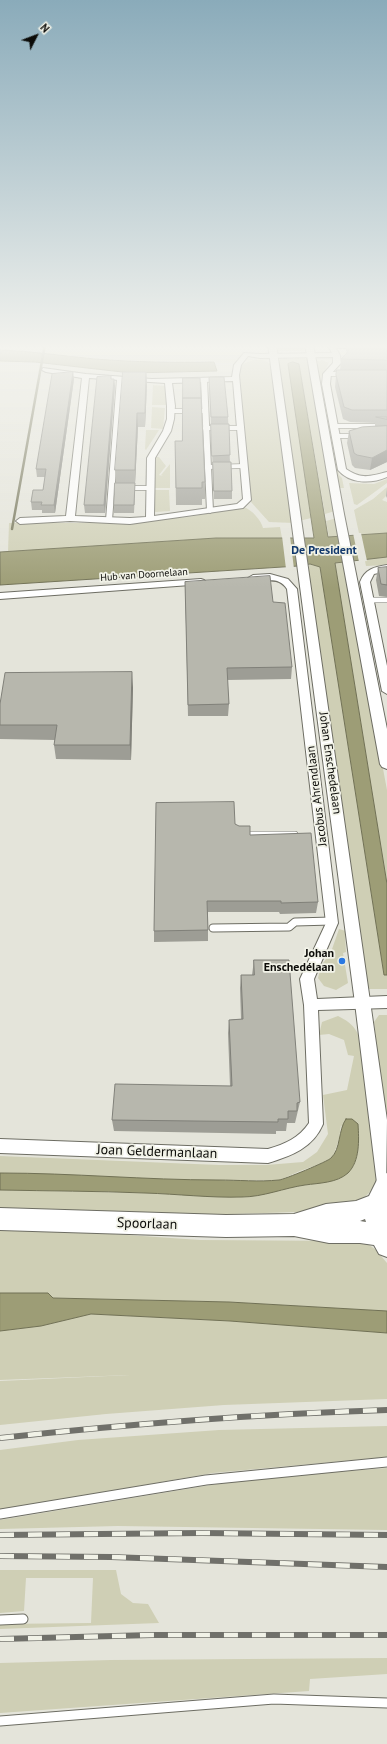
<!DOCTYPE html>
<meta charset="utf-8">
<style>
body{margin:0}
#map{position:relative;width:387px;height:1744px;overflow:hidden;background:#e4e4da;font-family:"PT Sans",sans-serif}
canvas{display:block}
.north{position:absolute;left:16px;top:16px;width:40px;height:40px;-webkit-text-stroke:3px #f1f2e7;paint-order:stroke;rotate:48deg;font-size:11px;font-weight:700;line-height:16px;text-align:center;color:#0b0b08}
.north::after{content:'';display:block;margin:auto;width:14px;height:18px;background:#0b0b08;clip-path:polygon(50% 0,100% 100%,50% 72%,0 100%)}
</style>
<div id="map">
<canvas width="387" height="1744"></canvas>
<div class="north">N</div>
</div>
<script>
const ctx = document.querySelector('canvas').getContext('2d');
ctx.lineJoin = 'round';
function paint(path, color) { ctx.fillStyle = color; ctx.fill(path, 'evenodd'); }
function strokePath(path, color, width, dash) { ctx.strokeStyle = color; ctx.lineWidth = width; ctx.lineCap = dash ? 'butt' : 'round'; ctx.setLineDash(dash || []); ctx.stroke(path); }
function write(font, color, halo, rows, align = 'center') {
  ctx.font = font + ' "PT Sans",sans-serif'; ctx.lineWidth = 3.5; ctx.setLineDash([]); ctx.textBaseline = 'middle'; ctx.strokeStyle = halo; ctx.fillStyle = color; for (const [text, x, y, turn = 0] of rows) {
    ctx.save(); ctx.translate(x, y); ctx.rotate((+turn || 0) * Math.PI / 180); ctx.textAlign = isNaN(turn) ? turn : align; if (halo) ctx.strokeText(text, 0, 0); ctx.fillText(text, 0, 0); ctx.restore();
  }
}
paint(new Path2D(`
 M274 344H305L304 350 301 351H278L275 350Z
 M280 359H308L335 511 325 514 299 364 289 363 311 518 299 521 278 363Z
 M253 360C259 359 266 359 271 365L294 523 269 522 251 502 239 368 240 365Z
 M322 360 329 363 321 377V384L339 475 342 478 344 488H337L314 365 316 361Z
 M153 385 166 386V405H152Z
 M152 407 165 408 163 429 151 428Z
 M146 430H159L146 450 145 449Z
 M156 457H159L166 466 159 475 163 476 161 475 170 464V488H154Z
 M387 479V483L357 505 354 504 349 483 374 484Z
 M387 487V495L382 500 387 502V565L366 566 354 510 373 499Z
 M154 490H169L170 511 156 512 153 511Z
 M244 507C252 510 261 520 263 528L280 527 282 538H216L8 552 9 523H115L188 517Z
 M337 518 339 536 329 537 326 521Z
 M344 561 387 790V884L335 563Z
 M309 564 320 567 384 975H387V989H369L365 986 307 569H309Z
 M339 929 349 932 345 933 346 952 343 953 348 983 336 990 324 986 318 978 321 966 331 952Z
 M379 1015H387V1135L374 1022Z
 M338 1016C354 1024 357 1030 363 1046L379 1177 369 1193 361 1200 325 1209 297 1212 200 1215 0 1208V1190L145 1193 244 1197 337 1179 347 1173 354 1164 341 1125 339 1139 333 1157 326 1162 300 1171 280 1180H161L0 1173V1156L219 1165H266L303 1162 317 1152 328 1134 323 1095 347 1090 354 1056 348 1055 344 1040 329 1034 319 1035 322 1022Z
 M0 1229 98 1233 200 1240 350 1241 368 1244 376 1250 387 1263V1311L229 1302 53 1298 48 1293H0Z
 M91 1314 230 1321 387 1333V1399L224 1405 106 1414 0 1425V1381L130 1375 0 1380V1331L41 1326Z
 M387 1426V1457L213 1473 0 1510V1450L78 1440 219 1430Z
 M387 1468V1530L118 1526 0 1529V1520L247 1479Z
 M0 1570H116L121 1594 133 1603 148 1604 159 1623 0 1629V1624L91 1623 93 1578H26L24 1611 0 1613Z
 M387 1658V1674L310 1679 309 1691 0 1713V1663L111 1660Z`), '#cfcfb5');
const water = new Path2D(`
 M0 350C32 351 63 356 95 359 135 362 174 363 214 362L217 371 131 373 35 362 0 361Z
 M293 362 299 364 328 537 387 533V557L335 563 387 884V975H384L320 567 310 564 298 566 0 585V552L216 538H314L288 364Z
 M346 1119H352L358 1124C359 1140 360 1161 348 1173 337 1183 319 1183 305 1185 284 1188 263 1197 242 1197 210 1198 178 1194 145 1193 97 1191 48 1191 0 1190V1173C73 1173 145 1180 218 1180 238 1180 259 1182 279 1180 283 1180 329 1161 331 1158 341 1149 338 1130 346 1119Z
 M0 1293H48L53 1298 229 1302 387 1311V1333L230 1321 91 1314 41 1326 0 1331Z`);
paint(water, '#9d9d76');
strokePath(water, '#717155', 1);
paint(new Path2D(`
 M353 533H361L367 561 359 562Z
 M282 536H290L294 569H286Z`), '#e4e4da');
strokePath(new Path2D(`
 M12 529 45 344`), '#717155', 2.5);
const serviceFar3 = new Path2D(`
 M332 346H352
 M327 374H343
 M170 411H205
 M334 426H387
 M205 428H242
 M336 436H356
 M207 467 245 466
 M127 488H150`);
const serviceFar2 = new Path2D(`
 M368 600H387
 M243 834H295`);
const serviceFar1 = new Path2D(`
 M213 928 289 927 295 922 332 921`);
const service = new Path2D(`
 M0 1514 206 1480 387 1462
 M0 1620 23 1619
 M0 1721 274 1699 387 1703`);
const pedestrian = new Path2D(`
 M120 377 123 379 112 520 109 522 106 520 117 379Z
 M204 378 207 380 213 511 210 513 207 511 201 380Z`);
const minor = new Path2D(`
 M327 344H333L340 355 341 363 331 374 330 384 346 469C362 480 370 476 387 472V477C371 484 350 484 338 470L322 384 323 374 333 363V357L260 358 248 356 241 365 239 375 251 500 243 508 130 524 70 521 20 524 16 521 20 518 66 516 82 378 46 372 42 370 43 368 86 374 152 379 232 377 234 365 244 353 260 354 332 353ZM89 378 165 383 167 406V419L163 431 147 458 146 517 130 518 75 516ZM233 381 243 499 237 504 154 516 155 458 171 431 174 419 175 406 172 383Z
 M387 565V571L374 574 370 582 387 666V694L382 691 360 582C365 569 374 567 387 565Z
 M270 574 288 579 297 589 338 923 314 979 317 999 387 996V1008L318 1010 323 1124C313 1148 291 1156 268 1163L0 1153V1139L268 1149C285 1144 299 1138 309 1123L304 1005 300 979 326 923 287 589C276 572 258 587 248 578L253 575Z
 M201 579 204 580 206 582 204 584 0 599V593Z`);
const tertiary = new Path2D(`
 M268 344H276L387 1120 386 1192 379 1189 377 1183 355 1003Z
 M305 344H313L344 514 387 729V769L382 767 380 764 334 514Z`);
const secondary = new Path2D(`
 M387 1173V1257L379 1254 374 1245 360 1243H329L294 1236 226 1237 0 1230V1208L226 1215 294 1214 326 1204 356 1201 369 1196 379 1176ZM365 1219 366 1222 360 1221Z`);
strokePath(serviceFar3, '#6d6d63', 5.5);
strokePath(serviceFar2, '#6d6d63', 6);
strokePath(serviceFar1, '#6d6d63', 9);
strokePath(service, '#6d6d63', 11);
strokePath(pedestrian, '#6d6d63', 2);
strokePath(minor, '#6d6d63', 2);
strokePath(tertiary, '#6d6d63', 2);
strokePath(secondary, '#6d6d63', 2);
strokePath(serviceFar3, '#fff', 4);
strokePath(serviceFar2, '#fff', 5);
strokePath(serviceFar1, '#fff', 7);
strokePath(service, '#fff', 9);
paint(pedestrian, '#fff');
paint(minor, '#fff');
paint(tertiary, '#fff');
paint(secondary, '#fff');
const rail = new Path2D(`
 M0 1438C129 1424 258 1414 387 1410
 M0 1535 202 1533 387 1535
 M0 1556 111 1557 387 1567
 M0 1639 152 1635H387`);
strokePath(rail, '#70706a', 6);
strokePath(rail, '#f1f2e7', 4.5, [14]);
paint(new Path2D(`
 M125 344H235V345L125 346Z
 M346 344H387V462L370 470 355 468 352 465 347 443 349 431 375 426V423L350 422 343 419 335 387 336 375 340 370 341 359 347 353 346 349Z
 M146 372 147 386 145 427H138L135 484V492L134 513H114V505L116 483 115 470Z
 M209 378 228 417 230 462 232 491V499H214Z
 M74 379 55 513H42V510H32L31 502 43 490 45 477H37L36 469Z
 M111 379H114L115 386 105 513H85L84 505Z
 M175 441H182L205 482V499H202V505H176Z
 M387 488V498L386 496Z
 M387 567V597L379 596 376 580 378 568Z
 M185 582 273 602 292 667 291 679 227 680 229 704 228 716H188Z
 M133 687 131 760 56 759 54 745 55 740 0 739V704Z
 M235 824 250 835 318 902 316 913 280 914 279 912H208V941L154 942V931Z
 M254 960 300 1102 295 1123H287L286 1131H276V1134L114 1131 112 1120 230 1086 228 1033 229 1020 241 1019 240 988 241 975H252Z`), '#9d9d95');
paint(new Path2D(`
 M73 372 74 379 55 513 54 505Z
 M146 372 147 386 145 427V413Z
 M114 379 115 386 105 513 104 505Z
 M137 413 138 427 135 484V470Z
 M387 450V462L370 470 372 458Z
 M132 672 133 687 131 760 130 745Z`), '#808079');
const building = new Path2D(`
 M349 344H387V361L385 360 341 359 346 354 350 348Z
 M337 370H387V410H352L344 407 336 375Z
 M73 372 54 505H41L42 502H31L33 490H43L46 469H36L52 374Z
 M123 372H146L145 413H137L135 470H115Z
 M111 376V379H114L104 505H84L97 377Z
 M211 377H224L228 417H211L209 378Z
 M183 378H200L201 398H183Z
 M183 398H201L205 482H202V488H176L175 441H182Z
 M376 417H387V419Z
 M211 424H229L230 455 212 456Z
 M387 426V450L372 458 357 455 354 453 349 431 362 427Z
 M213 462H231L232 491H214Z
 M115 483H135L134 505H114Z
 M387 567V585L381 584 378 568Z
 M270 576 273 602 285 603 292 667 227 668 229 704 188 705 185 582Z
 M132 672 130 745H54L57 725H0V704L5 673Z
 M234 802 235 824 239 826H250V835L311 833 318 902 281 903V901H207L208 930 154 931 156 803Z
 M254 960H289L300 1102 297 1103V1111H288V1119H278V1122L112 1120 115 1084 232 1086 229 1020 243 1019 241 975H254Z`);
paint(building, '#b7b7ad');
strokePath(building, '#808079', 1);
const sky = ctx.createLinearGradient(0, 0, 0, 588);
sky.addColorStop(0, '#8aabba');
sky.addColorStop(0.59, '#f3f3ee');
sky.addColorStop(1, '#f3f3ee00');
ctx.fillStyle = sky;
ctx.fillRect(0, 0, 387, 588);
for (const [x, y, r, color] of [
 [342,961,4,"#2978e3"]
]) { const dot = new Path2D(); dot.arc(x, y, r, 0, 2 * Math.PI); ctx.fillStyle = color; ctx.fill(dot); strokePath(dot, '#f1f2e7', 1.5); }
write('10px', '#0b0b08', '#f1f2e7', [
 ["Hub van Doornelaan",144,575,-4]
]);
write('bold 12px', '#12386c', '#f1f2e7', [
 ["De President",324,551]
]);
write('12px', '#0b0b08', '#f1f2e7', [
 ["Johan Enschedelaan",330,763,82],
 ["Jacobus Ahrendlaan",317,796,-97]
]);
write('bold 12px', '#0b0b08', '#f1f2e7', [
 ["Johan",334,954],
 ["Enschedélaan",334,968]
], 'right');
write('14px', '#0b0b08', '#f1f2e7', [
 ["Joan Geldermanlaan",157,1152,2],
 ["Spoorlaan",147,1224,2]
]);
</script>
